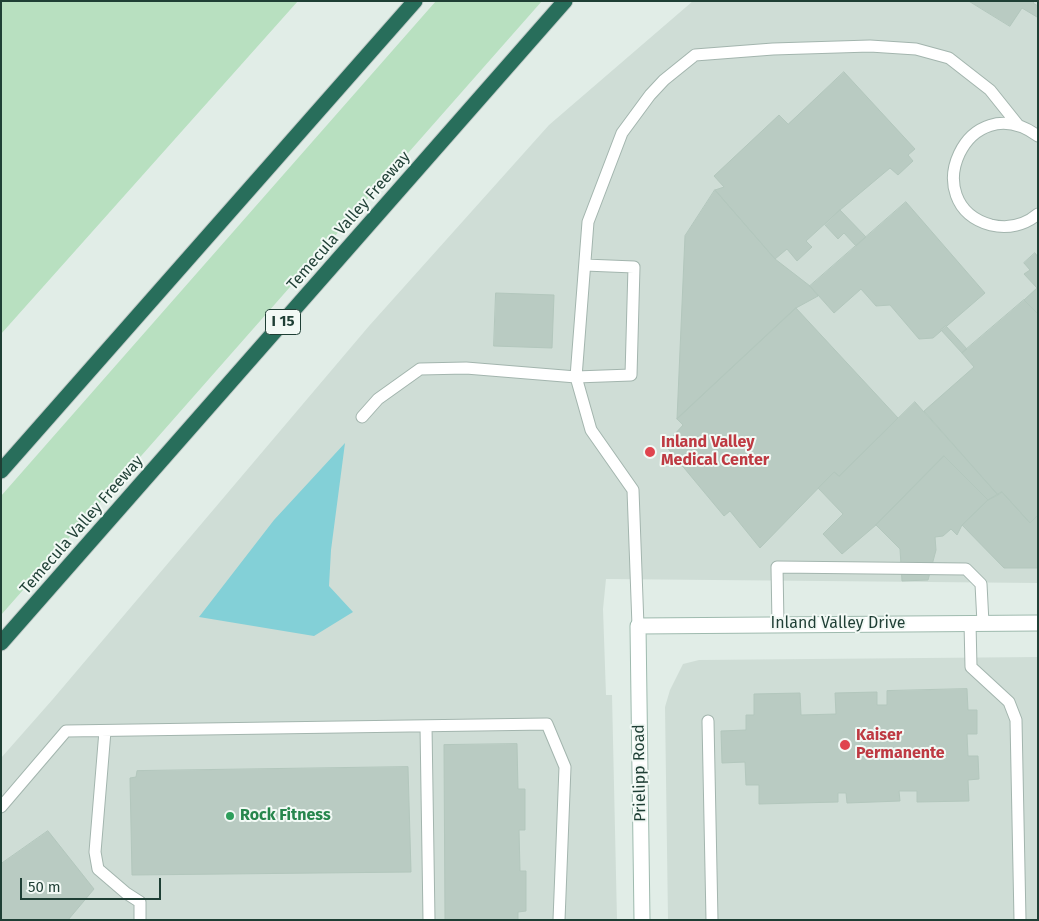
<!DOCTYPE html>
<style>
body{margin:0}
#map{position:relative;width:1039px;height:921px;overflow:hidden;background:#e1ede7;font-family:"Fira Sans",sans-serif}
canvas{display:block}
.frame{position:absolute;inset:0;border:2px solid #1f3f35;pointer-events:none}
.scale{position:absolute;left:20px;top:878px;width:141px;height:22px;box-sizing:border-box;border:2px solid #1f3f35;border-top:0;padding-left:6px;font-size:15px;line-height:18px;white-space:nowrap;color:#1f3f35;-webkit-text-stroke:4px #f2f9f5;paint-order:stroke}
</style>
<div id="map">
<canvas width="1039" height="921"></canvas>
<div class="frame"></div>
<div class="scale">50 m</div>
</div>
<script>
const ctx = document.querySelector('canvas').getContext('2d');
ctx.lineJoin = 'round';
function paint(path, color) { ctx.fillStyle = color; ctx.fill(path, 'evenodd'); }
function strokePath(path, color, width, dash) { ctx.strokeStyle = color; ctx.lineWidth = width; ctx.lineCap = dash ? 'butt' : 'round'; ctx.setLineDash(dash || []); ctx.stroke(path); }
function write(font, color, halo, rows, align = 'center') {
  ctx.font = font + ' "Fira Sans",sans-serif'; ctx.lineWidth = 4; ctx.setLineDash([]); ctx.textBaseline = 'middle'; ctx.strokeStyle = halo; ctx.fillStyle = color; for (const [text, x, y, turn = 0] of rows) {
    ctx.save(); ctx.translate(x, y); ctx.rotate((+turn || 0) * Math.PI / 180); ctx.textAlign = isNaN(turn) ? turn : align; if (halo) ctx.strokeText(text, 0, 0); ctx.fillText(text, 0, 0); ctx.restore();
  }
}
paint(new Path2D(`
 M693 1H1038V583L606 579 603 609 606 695H612L617 920H1V758L53 699 369 326 549 125Z
 M1038 657V920H668L665 707 670 690 683 664 699 660Z`), '#cfddd6');
paint(new Path2D(`
 M1 1H298L1 334Z
 M436 1H542L1 615V496Z`), '#b8e0c0');
paint(new Path2D(`
 M345 443 331 550 329 586 353 612 314 636 199 617 274 520Z`), '#83d0d7');
const building = new Path2D(`
 M969 1H1035L1033 3 1038 6V15L1037 17 1022 8 1010 26Z
 M844 72 915 149 908 155 913 161 898 175 890 168 840 210 806 241 812 247 797 261 787 249 775 259 715 190 724 187 714 176 779 115 788 124Z
 M715 190 775 259 810 286 818 296 796 308 677 419 685 236Z
 M906 202 985 293 933 338 919 339 890 305 876 306 861 289 834 313 810 286Z
 M840 210 866 237 856 246 844 233 838 239 825 225Z
 M1035 253 1038 257V314L1024 300 1037 288 1024 274 1030 270 1024 263Z
 M496 293 554 295 552 348 494 346Z
 M1024 300 1038 314V515L1030 523 1002 492 998 495 924 411 974 367 962 353Z
 M796 308 898 418 839 476 834 472 760 548 730 511 724 516 665 445 683 425 677 419Z
 M946 326 967 349 962 353 941 330Z
 M915 402 998 495 988 500 944 456 876 525 842 554 823 534 843 514 818 488 834 472 839 476Z
 M944 456 988 500 962 525 957 535 951 529 943 536 935 537 936 550 928 580 902 581 900 549 876 525Z
 M1002 492 1030 523 1038 515V568H1004L962 525 988 500Z
 M967 689 968 710H977V734H967L968 756H978L979 779 968 780 969 801 917 802V791H899L900 801 847 803 846 793H838V802L759 804V785H746L745 762 722 763 721 731 746 730V715H754V694L800 693 801 715 836 714 835 693 877 692V705H887V691Z
 M517 744 518 789H525V830H519L520 871H526V911L518 912V920H445L444 745Z
 M408 767 411 872 132 875 130 778 136 777 137 771Z
 M48 831 94 889 68 920H1V864Z`);
paint(building, '#b9cbc2');
strokePath(building, '#b3c7bd', 1);
const lane = new Path2D(`
 M1038 136C967 85 915 204 991 225 1008 229 1025 225 1038 214
 M362 417 378 399 420 369 466 368 576 377 631 375 634 267 585 265
 M970 623 971 667 1009 702 1016 720 1020 920
 M778 624 777 567 966 569 981 584 983 623
 M638 626 633 490 591 430 576 377 588 222 622 133 650 95 664 80 695 55 773 49 870 46 916 49 949 58 990 90 1018 125
 M708 721 712 920
 M426 726 429 920
 M105 731 95 852 98 869 126 893 140 902V920
 M1 807 66 731 547 724 565 767 559 920`);
const secondary = new Path2D(`
 M642 920 638 626 1038 623`);
const highway = new Path2D(`
 M1 471 415 1
 M1 643 565 1`);
strokePath(lane, '#a3b5ae', 13);
strokePath(secondary, '#9ebaae', 17);
strokePath(highway, '#c0c9c6', 17);
strokePath(lane, '#fff', 11);
strokePath(secondary, '#fff', 15);
strokePath(highway, '#286e5b', 15);
for (const [x, y, r, color] of [
 [650,452,6,"#e0444e"],
 [845,745,6,"#e0444e"],
 [230,816,5,"#2e9e5b"]
]) { const dot = new Path2D(); dot.arc(x, y, r, 0, 2 * Math.PI); ctx.fillStyle = color; ctx.fill(dot); strokePath(dot, '#f2f9f5', 2); }
for (const [x, y, w] of [
 [283,322,35]
]) { const box = new Path2D(); box.roundRect(x - w / 2, y - 12.5, w, 25, 4); ctx.fillStyle = '#f2f9f5'; ctx.fill(box); strokePath(box, '#1f3f35', 1); }
write('bold 15px', '#1f3f35', null, [
 ["I 15",283,322]
]);
write('16px', '#1f3f35', '#f2f9f5', [
 ["Temecula Valley Freeway",349,221,-49],
 ["Temecula Valley Freeway",82,525,-49],
 ["Inland Valley Drive",838,624],
 ["Prielipp Road",640,773,-91]
]);
write('bold 16px', '#be3a42', '#f2f9f5', [
 ["Inland Valley",661,443],
 ["Medical Center",661,461],
 ["Kaiser",856,736],
 ["Permanente",856,754]
], 'left');
write('bold 16px', '#27864d', '#f2f9f5', [
 ["Rock Fitness",240,816]
], 'left');
</script>
